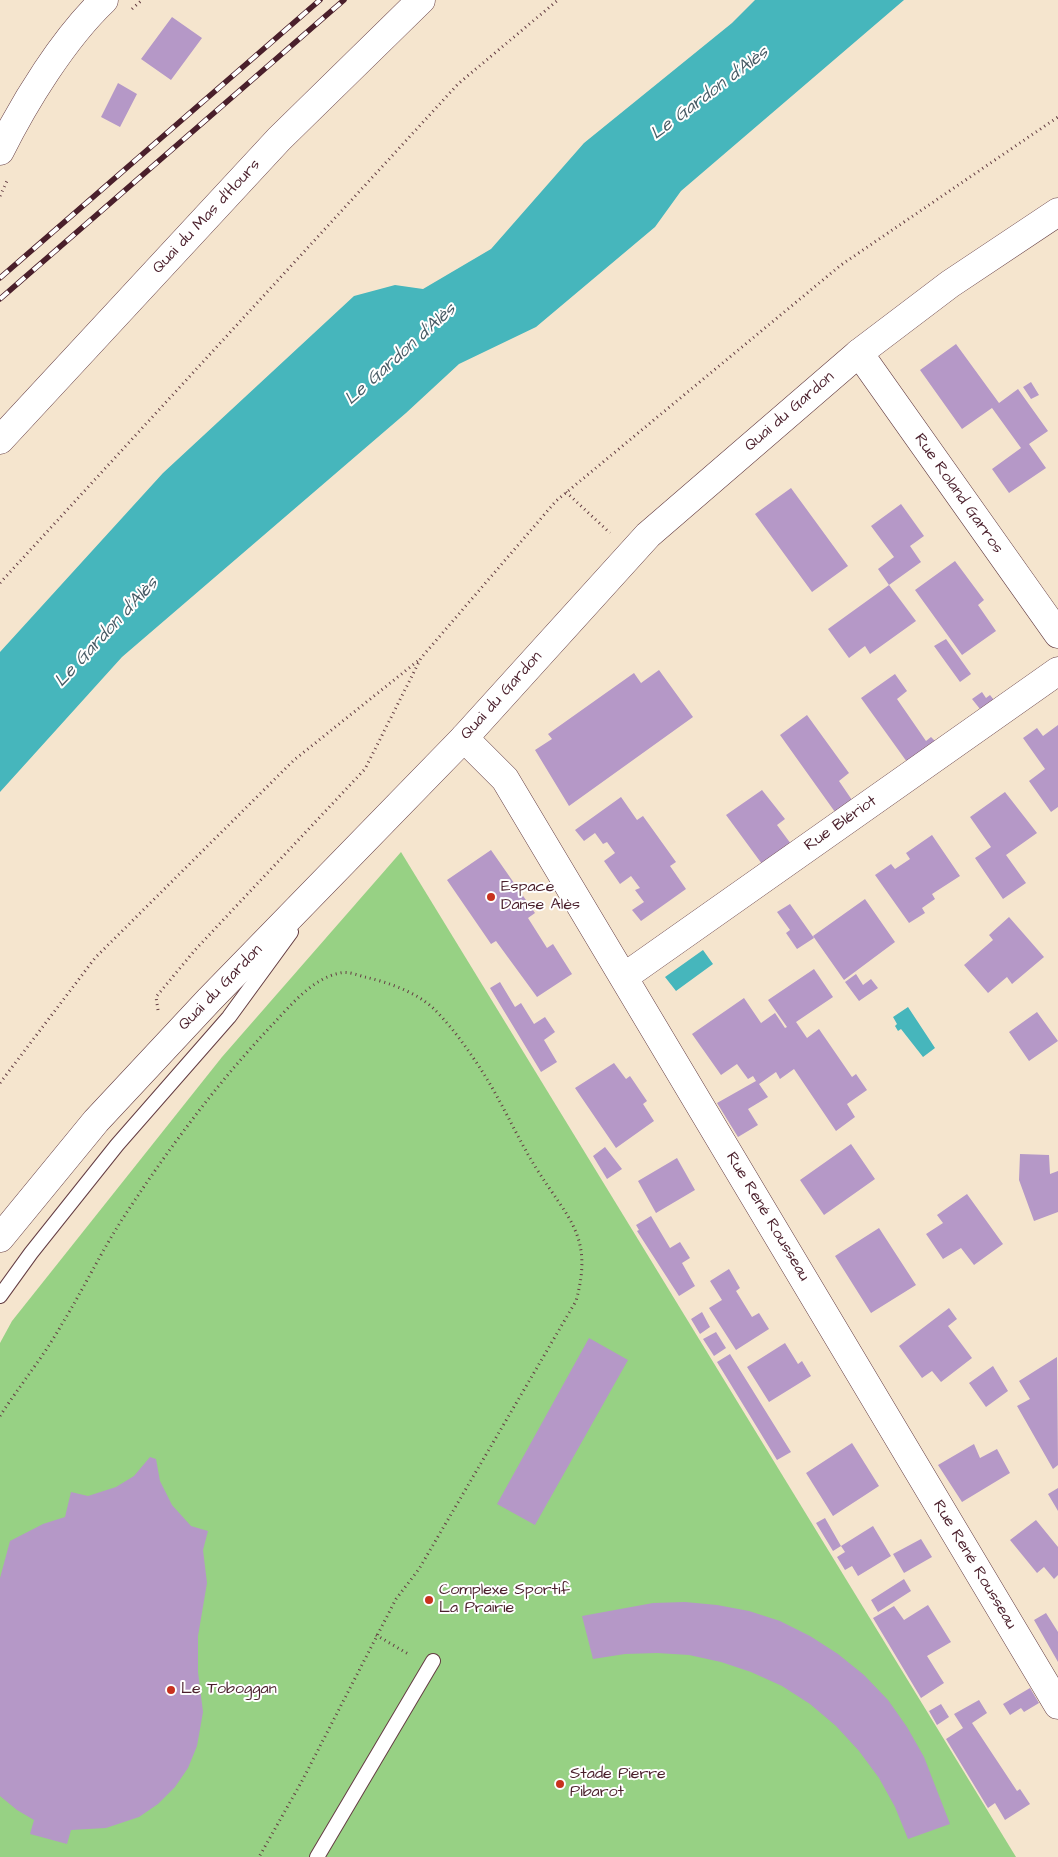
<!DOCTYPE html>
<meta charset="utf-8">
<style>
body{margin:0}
canvas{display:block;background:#f5e5ce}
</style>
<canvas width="1058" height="1857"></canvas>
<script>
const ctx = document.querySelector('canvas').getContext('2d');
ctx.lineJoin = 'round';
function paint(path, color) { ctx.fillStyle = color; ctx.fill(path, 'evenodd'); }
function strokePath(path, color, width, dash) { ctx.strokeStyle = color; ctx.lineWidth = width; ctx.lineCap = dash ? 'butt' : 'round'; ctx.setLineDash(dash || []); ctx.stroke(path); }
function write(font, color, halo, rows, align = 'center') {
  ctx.font = font + ' "Architects Daughter",sans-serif'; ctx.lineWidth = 4; ctx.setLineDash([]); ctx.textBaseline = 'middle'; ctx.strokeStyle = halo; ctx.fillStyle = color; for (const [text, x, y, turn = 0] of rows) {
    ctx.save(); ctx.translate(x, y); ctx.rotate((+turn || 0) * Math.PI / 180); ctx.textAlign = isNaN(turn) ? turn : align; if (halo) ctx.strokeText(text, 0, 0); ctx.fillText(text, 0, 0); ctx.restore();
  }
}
paint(new Path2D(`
 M401 852 1016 1857H0V1343L12 1321 222 1057Z`), '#97d184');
paint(new Path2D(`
 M755 0H904L681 191 655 227 536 327 459 364 406 413 122 657 0 792V652L163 473 354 296 395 285 423 289 491 249 584 143 732 23Z
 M703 950 713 964 676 991 665 977Z
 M908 1007 935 1048 923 1057 901 1029 898 1031 895 1026 897 1024 893 1017Z`), '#46b6bc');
paint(new Path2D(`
 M172 17 202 38 171 80 141 59Z
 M118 83 137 94 120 127 101 117Z
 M956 344 999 403 1018 389 1048 431 1029 444 1046 468 1009 493 992 469 1021 448 992 408 962 429 920 370Z
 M1031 382 1039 395 1031 399 1023 387Z
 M791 488 848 566 812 592 755 514Z
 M901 504 924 536 910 546 921 562 889 585 878 569 894 557 871 526Z
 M955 561 984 600 978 605 996 631 962 655 915 590Z
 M889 585 916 621 870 654 865 646 849 658 828 629Z
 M946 639 971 674 960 682 934 646Z
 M659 670 693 717 569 806 535 750 552 739 548 734 634 673 641 683Z
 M895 674 907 691 897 699 926 741 931 737 935 741 907 762 861 698Z
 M982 692 986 698 990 695 994 700 980 709 972 699Z
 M807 715 849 773 839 781 852 800 835 812 780 735Z
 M1058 725V807L1051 812 1029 781 1045 769 1023 738 1037 728 1043 736Z
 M762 790 785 819 777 825 791 844 762 864 726 815Z
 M1005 792 1037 833 1006 855 1026 883 1003 899 975 858 991 847 970 817Z
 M621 797 637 820 643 816 676 862 670 866 686 889 641 921 632 910 644 902 635 890 640 888 631 876 620 884 604 861 615 853 607 842 603 844 595 833 584 841 575 830Z
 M932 835 960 876 932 894 935 899 922 908 925 913 909 923 875 875 891 864 895 869 910 859 906 853Z
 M491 850 535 913 528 918 547 948 553 944 572 974 537 997 496 941 491 944 447 880Z
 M865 899 895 942 844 980 813 936Z
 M790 904 814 938 797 949 786 933 790 930 777 912Z
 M1009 917 1044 957 1012 984 1007 977 988 993 964 965 993 940 989 935Z
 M814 969 833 997 796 1022 807 1038 819 1029 852 1077 856 1074 867 1090 847 1104 855 1117 836 1131 794 1069 780 1079 776 1072 759 1084 768 1097 748 1109 758 1125 738 1137 717 1103 756 1081 753 1076 748 1079 737 1064 721 1075 692 1034 744 998 761 1023 775 1013 785 1028 787 1027 768 1000Z
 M856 974 863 985 871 979 878 988 859 1001 845 982Z
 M500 982 515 1007 521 1003 534 1024 545 1017 555 1032 544 1040 557 1062 541 1072 490 988Z
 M1037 1012 1058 1041 1029 1061 1009 1032Z
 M614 1063 626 1079 630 1076 647 1101 643 1104 654 1121 616 1148 575 1088Z
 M851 1144 875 1179 824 1215 800 1180Z
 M605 1147 622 1169 607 1179 593 1156Z
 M1020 1154 1049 1155 1050 1174 1058 1171V1212L1034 1221 1019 1180Z
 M677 1158 695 1190 656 1213 638 1181Z
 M967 1194 1003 1244 974 1265 961 1248 943 1259 926 1234 943 1223 937 1215Z
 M651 1216 670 1248 680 1242 690 1258 682 1263 695 1286 679 1296 637 1231 639 1230 636 1225Z
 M879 1228 916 1285 871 1313 835 1256Z
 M729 1269 740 1288 736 1291 752 1317 759 1313 769 1329 736 1350 709 1308 722 1300 710 1281Z
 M949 1308 957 1319 948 1326 972 1358 941 1382 932 1371 922 1378 899 1346Z
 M702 1312 710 1327 700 1334 691 1319Z
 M716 1332 726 1348 714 1356 703 1339Z
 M589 1338 628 1360 535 1525 497 1504Z
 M785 1343 798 1364 802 1361 811 1376 769 1402 747 1367Z
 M730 1354 791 1452 777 1460 717 1362Z
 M1057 1357 1058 1465 1053 1469 1017 1406 1030 1399 1019 1381Z
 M993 1366 1008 1391 986 1407 969 1383Z
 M852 1443 879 1486 833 1516 806 1473Z
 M974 1444 980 1458 997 1449 1010 1473 962 1502 938 1465Z
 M150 1457 156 1459 160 1481 172 1505 191 1526 208 1531 203 1550 207 1583 198 1636V1672L203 1712 197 1746 188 1768 175 1787 158 1804 139 1817 106 1828 71 1830 67 1844 30 1834 34 1820 17 1810 0 1796V1578L10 1541 43 1524 65 1517 71 1492 88 1496 116 1487 134 1476Z
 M1058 1488V1511L1048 1494Z
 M825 1518 841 1546 833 1551 816 1523Z
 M1036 1520 1058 1547V1575L1054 1579 1044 1567 1037 1573 1010 1540Z
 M873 1526 891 1556 858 1576 852 1566 845 1570 837 1557 845 1552 841 1546Z
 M921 1539 932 1557 904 1573 893 1554Z
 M904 1579 911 1591 878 1612 871 1600Z
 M685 1602 717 1605 749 1611 780 1621 810 1636 838 1654 864 1675 888 1700 907 1727 924 1757 950 1824 908 1839 895 1807 879 1778 859 1751 836 1726 810 1704 782 1686 751 1672 721 1662 689 1655 657 1653 625 1654 593 1659 582 1616 653 1603Z
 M928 1605 951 1642 927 1656 944 1683 921 1698 873 1618 894 1606 904 1620Z
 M1046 1613 1058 1632V1662L1034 1620Z
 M1030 1688 1039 1703 1024 1712 1021 1708 1010 1715 1003 1704Z
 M979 1700 987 1713 972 1723 1017 1791 1020 1789 1030 1804 1005 1820 995 1803 988 1808 946 1739 963 1728 954 1714Z
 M941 1704 949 1717 937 1725 929 1711Z`), '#b598c7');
const service = new Path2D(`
 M0 1296 31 1253 117 1145 229 1017 291 932
 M317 1857 433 1661`);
const minor = new Path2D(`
 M859 353 1058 634
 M464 738 505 779 1058 1705
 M624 977 1058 671`);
const tertiary = new Path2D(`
 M0 440 279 139 421 0`);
const secondary = new Path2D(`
 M0 151C25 101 64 38 104 0
 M0 1238 96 1121 209 1000 464 738 648 535 859 353 950 284 1058 212`);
strokePath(service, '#643d43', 16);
strokePath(minor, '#643d43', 29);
strokePath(tertiary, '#643d43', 29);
strokePath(secondary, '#643d43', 29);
strokePath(new Path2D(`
 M132 9 142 0
 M0 196 7 181
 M566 492 610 533
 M0 583 458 84 558 0
 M158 1010 156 997 195 950 365 769 421 658 556 501 841 265 1058 117
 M0 1083 95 958 294 760 419 660
 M0 1416C20 1385 44 1356 62 1324 84 1288 102 1250 125 1215 169 1148 218 1082 273 1024 291 1005 313 978 340 973 348 971 357 975 365 977 387 982 416 992 433 1008 456 1030 485 1073 500 1102 512 1124 523 1147 536 1168 568 1219 594 1236 576 1301L419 1569 396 1599 302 1781 259 1857
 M376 1635 410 1655`), '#643d43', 3, [1, 4]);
strokePath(service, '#fff', 14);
strokePath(minor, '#fff', 28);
strokePath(tertiary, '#fff', 28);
strokePath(secondary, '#fff', 28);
const rail = new Path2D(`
 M0 278 320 0
 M0 299 344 0`);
strokePath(rail, '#4a1f2b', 5.5);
strokePath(rail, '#fff', 4, [11]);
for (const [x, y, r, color] of [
 [491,897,5,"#c8321e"],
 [429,1600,5,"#c8321e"],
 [171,1690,5,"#c8321e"],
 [560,1784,5,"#c8321e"]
]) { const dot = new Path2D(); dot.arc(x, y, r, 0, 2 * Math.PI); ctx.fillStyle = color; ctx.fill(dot); strokePath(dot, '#fff', 2); }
write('16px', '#4a1f2b', '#fff', [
 ["Quai du Mas d'Hours",207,217,-47],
 ["Quai du Gardon",790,412,-41],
 ["Rue Roland Garros",958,494,55],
 ["Quai du Gardon",502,696,-48],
 ["Rue Blériot",841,824,-35],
 ["Quai du Gardon",221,988,-46],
 ["Rue René Rousseau",767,1217,59],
 ["Rue René Rousseau",974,1565,59]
]);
write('16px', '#4a1f2b', '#fff', [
 ["Espace",501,888],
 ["Danse Alès",501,906],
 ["Complexe Sportif",439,1591],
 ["La Prairie",439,1609],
 ["Le Toboggan",181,1690],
 ["Stade Pierre",570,1775],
 ["Pibarot",570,1793]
], 'left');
write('italic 18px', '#485b65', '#fff', [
 ["Le Gardon d'Alès",710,94,-37],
 ["Le Gardon d'Alès",401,355,-42],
 ["Le Gardon d'Alès",107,633,-47]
]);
</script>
